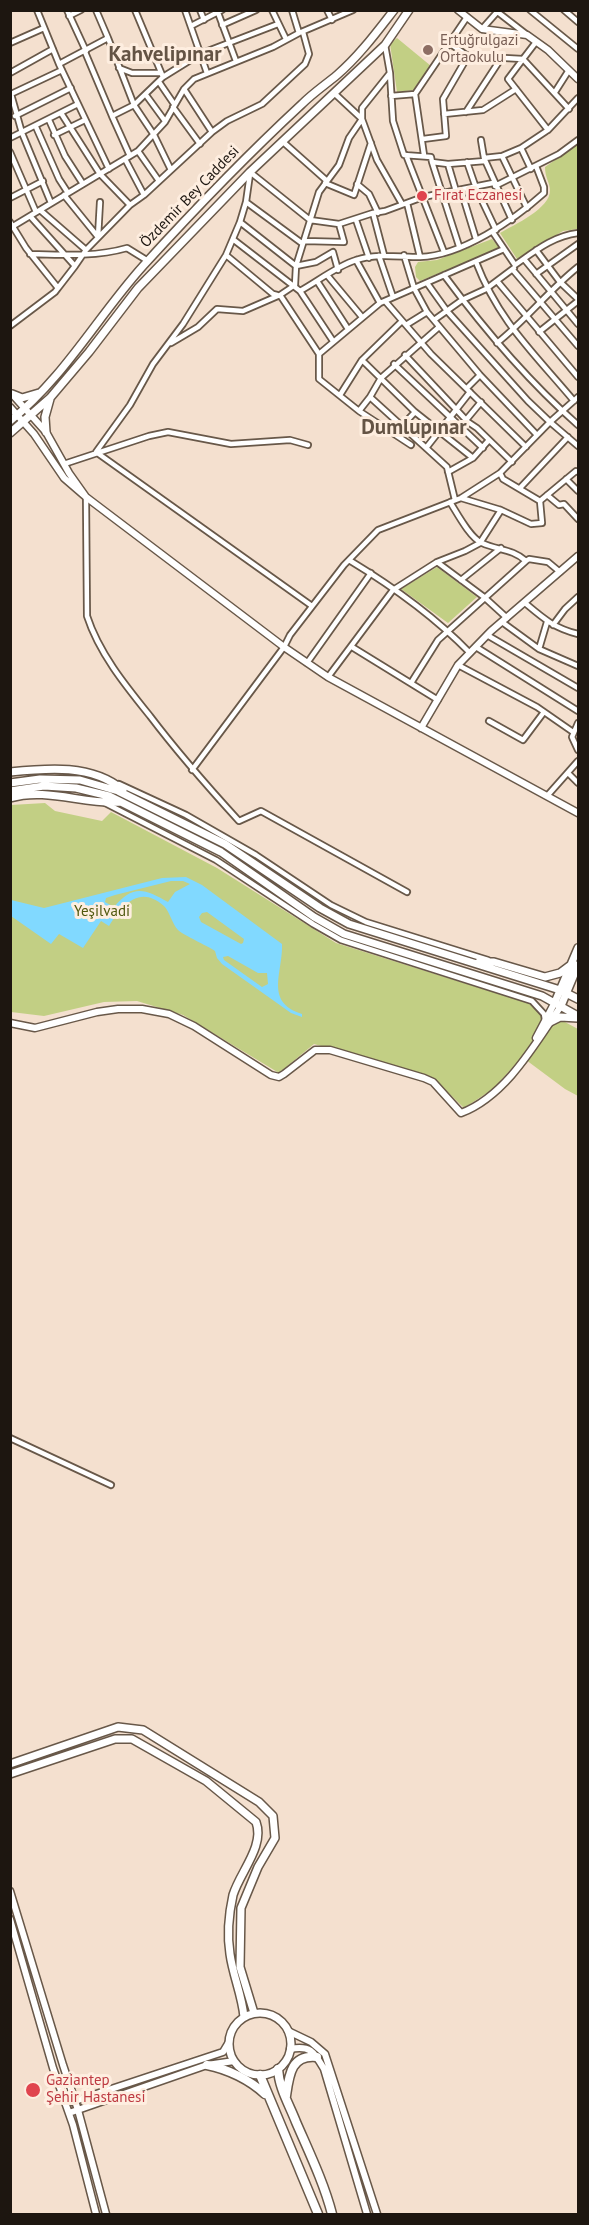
<!DOCTYPE html>
<meta charset="utf-8">
<style>
body{margin:0}
#map{position:relative;width:589px;height:2225px;overflow:hidden;background:#f4e0cf;font-family:"PT Sans",sans-serif}
canvas{display:block}
.frame{position:absolute;inset:0;border:12px solid #1d1610;pointer-events:none}
</style>
<div id="map">
<canvas width="589" height="2225"></canvas>
<div class="frame"></div>
</div>
<script>
const ctx = document.querySelector('canvas').getContext('2d');
ctx.lineJoin = 'round';
function paint(path, color) { ctx.fillStyle = color; ctx.fill(path, 'evenodd'); }
function strokePath(path, color, width, dash) { ctx.strokeStyle = color; ctx.lineWidth = width; ctx.lineCap = dash ? 'butt' : 'round'; ctx.setLineDash(dash || []); ctx.stroke(path); }
function write(font, color, halo, rows, align = 'center') {
  ctx.font = font + ' "PT Sans",sans-serif'; ctx.lineWidth = 6; ctx.setLineDash([]); ctx.textBaseline = 'middle'; ctx.strokeStyle = halo; ctx.fillStyle = color; for (const [text, x, y, turn = 0] of rows) {
    ctx.save(); ctx.translate(x, y); ctx.rotate((+turn || 0) * Math.PI / 180); ctx.textAlign = isNaN(turn) ? turn : align; if (halo) ctx.strokeText(text, 0, 0); ctx.fillText(text, 0, 0); ctx.restore();
  }
}
paint(new Path2D(`
 M397 38 431 66 414 90 397 92 390 44Z
 M578 144V229L563 231 517 259 500 233C514 225 551 208 550 190 550 183 545 178 545 167Z
 M492 239 500 248 420 281 416 277 415 267 418 262 437 260Z
 M437 567 477 597 448 623 401 589Z
 M45 803 55 811 102 821 111 812 217 868 336 943 531 1004 578 1029V1096L565 1089 522 1057 493 1089 464 1108 433 1078 314 1044 279 1073 183 1015 137 1001 104 1002 44 1016 11 1012V805Z`), '#c2cf84');
paint(new Path2D(`
 M186 877 202 885 282 944C283 973 264 1002 302 1014V1017L291 1013 222 964 217 958 215 951C206 945 185 936 178 930 172 924 170 912 164 906 139 884 122 906 109 926L101 921 83 948 59 934 51 944 11 916V900L44 908 162 878ZM171 881H183L190 884 175 892 168 902C145 889 133 884 114 907L105 902 106 898 115 895ZM207 912 244 939 243 943 241 944 201 922 199 917 202 913ZM228 956 258 973H267L268 984 262 987 224 960 223 957Z`), '#81d9ff');
const street = new Path2D(`
 M37 10 59 64 109 169
 M67 10 86 51
 M135 10 163 77
 M185 10 207 73
 M200 10 204 20
 M217 10 236 61
 M272 10 286 39
 M292 10 299 33
 M327 10 332 20
 M495 10 526 34
 M530 10 578 49
 M564 10 578 22
 M69 16 81 10
 M222 25 256 10
 M191 26 222 10
 M482 29 498 11
 M108 38 134 105 154 135 171 170
 M10 43 44 28
 M449 43 468 56 523 59 536 42
 M85 52 112 116
 M59 64 108 38 96 10
 M119 68 132 73H161
 M10 73 53 49
 M390 73 393 121 404 155 431 157 432 162 448 164 485 161
 M159 82 174 104
 M184 89 212 132
 M555 92 569 70
 M334 93 362 119 377 160 402 204
 M146 95 165 121
 M391 96 415 94
 M173 107 200 144
 M466 112 502 57
 M61 113 100 174 130 205
 M444 114 483 110 516 89
 M15 116 71 88
 M49 120 65 156 83 184
 M36 127 59 179 68 193
 M548 130 508 79 523 59 569 109
 M54 135 85 120
 M10 138 78 104
 M423 139 446 136 443 99 468 56
 M481 140 484 158 512 220
 M282 141 327 181
 M521 148 548 130 578 98
 M138 151 159 181
 M10 152 36 212
 M406 155 444 252
 M424 155 415 94 467 17
 M130 156 112 116 134 105 163 77 200 54 278 24
 M502 156 527 208
 M484 158 502 156 521 148 531 169
 M125 159 144 195
 M432 162 459 246
 M467 162 476 188 496 230
 M448 164 456 191
 M250 172 310 220 339 224 373 213 385 211 423 197 493 183
 M250 174 246 202 240 222 226 255 183 324 153 364 130 405 96 452 312 606
 M325 183 354 195 371 143
 M357 184 369 194 378 213
 M495 186 559 154 578 140
 M461 190 476 239
 M64 195 98 237
 M10 198 43 181
 M246 202 303 244
 M51 203 22 133 11 94 62 70
 M407 203 420 257
 M40 210 86 250
 M373 213 384 255
 M30 216 75 266 58 288
 M356 220 369 258
 M10 222 26 248 58 288 55 292 10 326
 M240 222 296 266 316 262 333 252 338 270
 M10 228 138 151 165 122 184 89 194 79 273 47 299 33 353 10
 M492 231 515 265C535 251 553 236 578 233
 M98 237 100 202
 M234 240 300 291 333 341
 M305 241 344 242 339 224
 M536 250 560 282 578 299
 M30 254C63 255 96 257 127 248L148 261
 M226 255 273 294 277 295
 M404 255 414 288 427 312 480 375 537 435
 M379 256 393 297
 M524 259 578 324
 M356 260 380 303
 M476 262C499 322 534 353 574 401
 M75 266 86 250 130 205 144 195 212 132 227 121 262 104 305 64 309 54 303 32
 M513 270 578 346
 M536 274 578 244
 M327 275 362 317
 M444 275C484 329 528 381 578 425
 M317 281 348 329
 M497 281 578 377
 M427 283 447 311 528 401 550 422 578 446
 M295 285 280 295 319 354 380 303 504 249
 M295 285 296 266 319 192 339 165 349 138 362 119V108L390 73 385 45
 M300 291C318 281 337 266 356 260 378 253 398 257 420 257 461 256 514 220 544 193V187L536 166
 M385 301 431 354 526 447
 M434 320 462 300 486 289 514 268
 M406 325 427 312
 M439 327 381 378 370 397 447 467 455 500
 M539 332 578 301
 M171 343 198 327 217 309 243 311 280 295
 M497 343C526 320 549 290 578 267
 M319 354V379L359 411 370 397
 M405 355 468 422 477 428 512 462
 M362 360 415 412 473 458
 M394 364 483 448
 M467 388 480 375
 M340 395 362 360 402 321
 M359 411 411 445
 M466 420 481 402
 M402 426 415 412
 M426 448 470 392
 M64 464 149 436 168 432 231 444 290 440 308 445
 M448 472 473 458 489 440
 M500 473 503 479 540 501
 M566 479 578 491
 M520 488 568 437
 M547 495 559 505 564 504 578 519
 M86 497 87 616C99 653 125 685 150 716 178 753 208 787 239 821L261 811 407 892
 M461 498 501 510 531 524 542 523 540 501
 M540 501 576 471 578 472
 M450 502C457 513 470 538 482 543 497 550 513 549 526 561L529 559 548 562 560 572
 M349 560C392 586 435 617 470 653
 M437 562 465 551 480 543 501 510
 M461 580 501 548
 M525 603C544 619 554 628 578 634
 M502 622 539 649 578 666
 M553 625 565 609 578 597
 M487 635 578 688
 M352 647 438 700
 M476 647 578 711
 M539 649 547 622
 M307 663 371 573
 M458 665 537 707 573 732
 M328 677 393 590 437 562 484 597 507 618
 M411 683 438 640 526 561
 M489 721 523 740 544 712
 M578 723 572 737 578 750
 M192 770 284 647 290 635 344 565 378 530 461 498 500 473 550 422 578 397
 M568 773 578 783
 M119 784 186 815 256 855 331 905 366 922 488 960
 M547 796 578 761
 M105 803 216 860 313 924 341 940 532 1001 544 1014 545 1020
 M10 1438 111 1485`);
const secondary = new Path2D(`
 M458 10 482 29 527 35 548 50 578 79
 M10 407 34 434 64 478 86 497 69 473 46 432 12 394
 M86 497 284 647 328 677 578 813
 M421 728 458 665 491 631 578 556
 M10 1023 35 1028 97 1012 118 1009H142L169 1014 194 1026 271 1075 279 1077 284 1074 315 1050H330L424 1078 433 1082 461 1113C506 1096 535 1044 561 1006
 M536 1038 555 1002
 M10 1891 63 2065 78 2110 106 2214
 M10 1919 53 2068 73 2125 96 2214
 M288 2031 311 2042 325 2054 377 2214
 M290 2049C311 2045 314 2052 324 2069L367 2214
 M72 2102 223 2052 229 2042
 M69 2113 207 2065 234 2061`);
const primary = new Path2D(`
 M12 394 22 398 39 393
 M10 421C64 378 98 316 143 266 194 210 247 155 302 104 313 93 325 85 337 75 359 56 376 33 394 10
 M46 432 45 417 50 399
 M10 433 50 398 89 352 138 288 250 172 385 45 409 10
 M10 772C48 768 92 764 123 790
 M10 783 40 779 80 780 118 791 225 844 320 908 349 924 560 990 578 999
 M10 791 44 786 76 788 109 796 221 852 314 917 344 934 542 996 578 1016
 M10 798C47 787 84 805 121 802
 M479 962H494L545 977 560 973 572 964
 M555 1002 578 948
 M561 1006 578 965
 M550 1022 560 1017 578 1018
 M10 1764 118 1727 143 1730 259 1802 273 1816 275 1838 258 1867 241 1908 240 1967 254 2013
 M10 1774 115 1739H132L206 1781 256 1822C265 1846 240 1872 233 1895 229 1913 227 1935 230 1954 233 1976 242 1995 244 2017
 M229 2044a31 31 0 1 1 62 0a31 31 0 1 1-62 0Z`);
const highway = new Path2D(`
 M207 2065C228 2069 250 2080 265 2094
 M278 2069C279 2088 289 2104 296 2122 309 2152 324 2183 332 2214
 M260 2075 318 2214
 M286 2096C289 2075 291 2054 317 2057`);
strokePath(street, '#685849', 8);
strokePath(secondary, '#685849', 9);
strokePath(primary, '#685849', 10);
strokePath(highway, '#685849', 11);
strokePath(street, '#fff', 4.5);
strokePath(secondary, '#fff', 6);
strokePath(primary, '#fff', 7);
strokePath(highway, '#fff', 8);
for (const [x, y, r, color] of [
 [428,50,6,"#8d6e63"],
 [422,196,6,"#e0444e"],
 [33,2090,8,"#e0444e"]
]) { const dot = new Path2D(); dot.arc(x, y, r, 0, 2 * Math.PI); ctx.fillStyle = color; ctx.fill(dot); strokePath(dot, '#feeee0', 2); }
write('15px', '#785e54', '#feeee0', [
 ["Ertuğrulgazi",440,41],
 ["Ortaokulu",440,58]
], 'left');
write('15px', '#be3a42', '#feeee0', [
 ["Fırat Eczanesi",434,196],
 ["Gaziantep",46,2081],
 ["Şehir Hastanesi",46,2098]
], 'left');
write('15px', '#1d1610', '#feeee0', [
 ["Özdemir Bey Caddesi",190,197,-46]
]);
write('15px', '#50580f', '#feeee0', [
 ["Yeşilvadi",102,912]
]);
write('bold 21px', '#645445', '#feeee0', [
 ["Kahvelipınar",165,55],
 ["Dumlupınar",414,428]
]);
</script>
